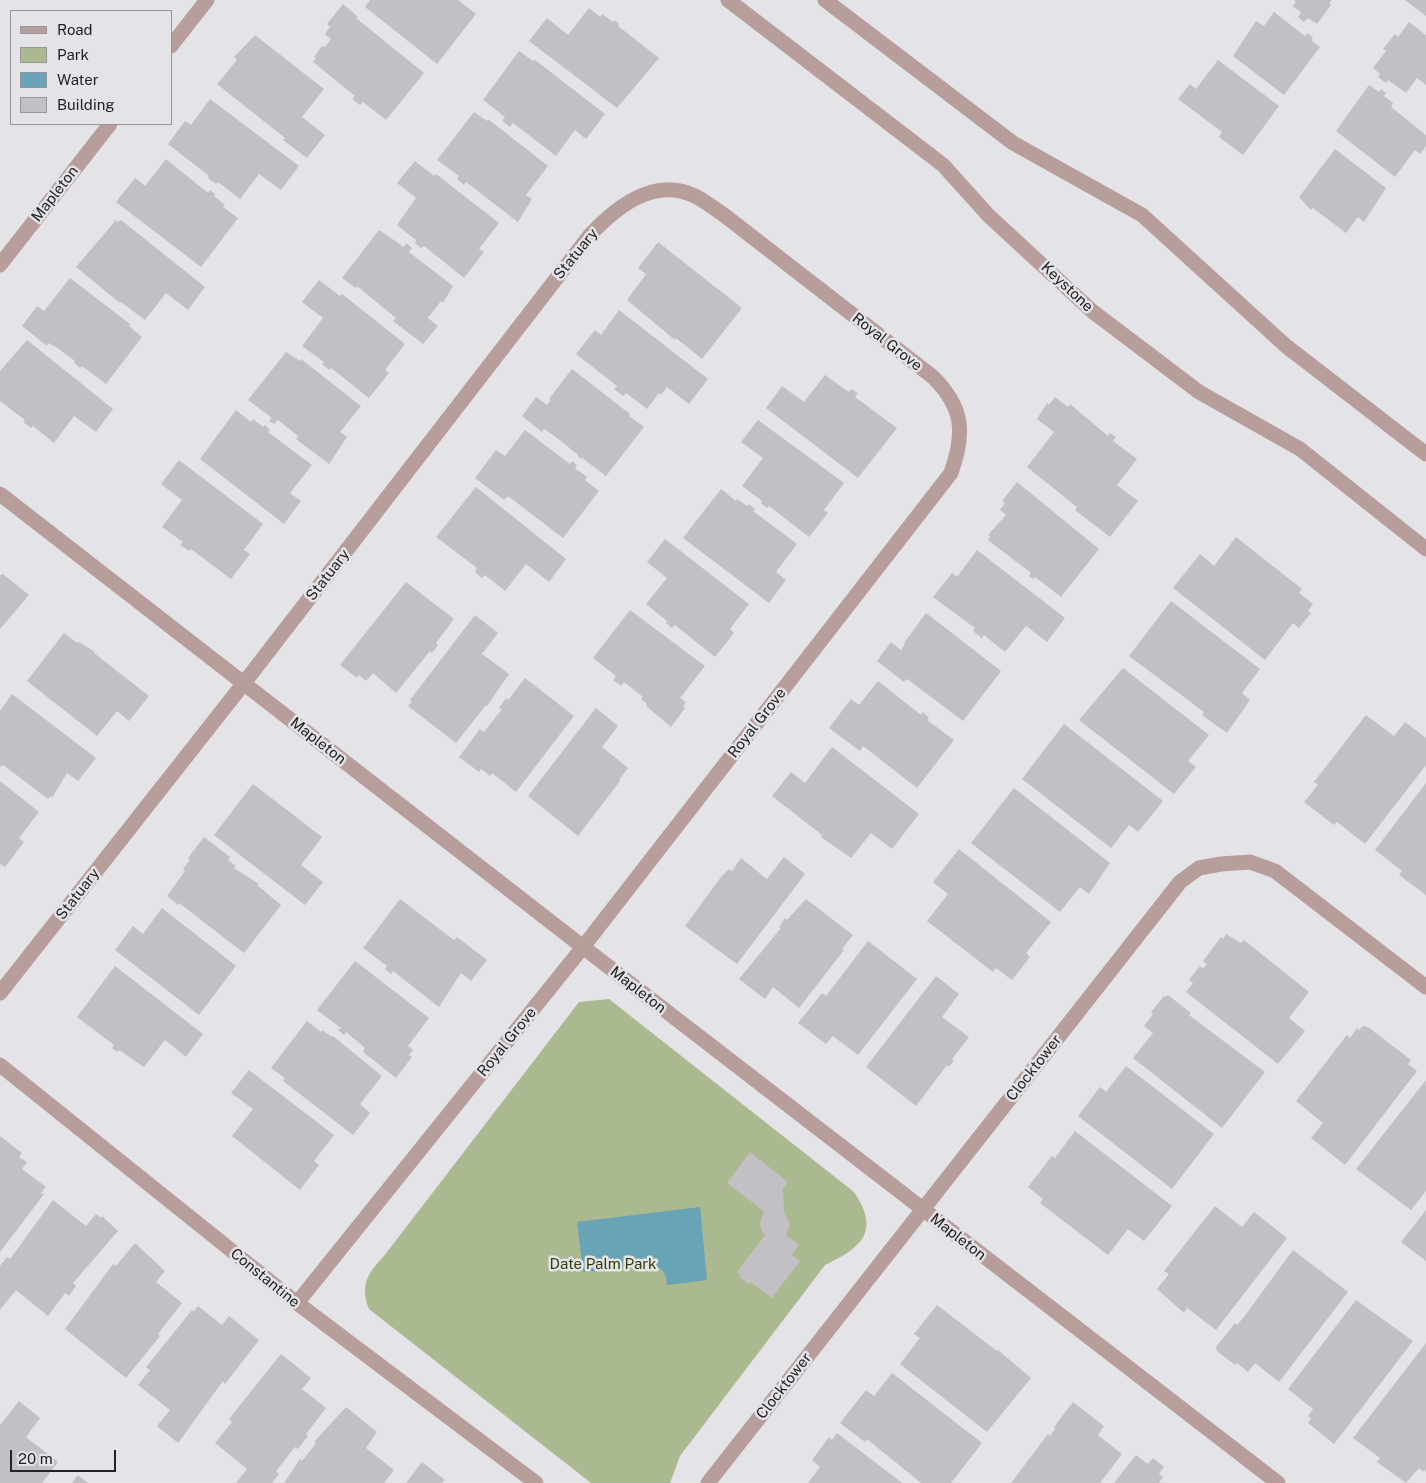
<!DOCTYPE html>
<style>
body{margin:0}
#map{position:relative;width:1426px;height:1483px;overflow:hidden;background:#e3e3e8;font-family:"Public Sans",sans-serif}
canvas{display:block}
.legend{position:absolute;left:10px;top:10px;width:162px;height:115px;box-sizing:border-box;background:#e3e3e8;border:1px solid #96969a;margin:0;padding:6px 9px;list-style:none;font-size:15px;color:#232325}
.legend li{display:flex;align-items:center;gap:10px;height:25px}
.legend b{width:25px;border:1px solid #96969a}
.scale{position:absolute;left:10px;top:1450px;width:106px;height:22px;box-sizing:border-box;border:2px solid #232325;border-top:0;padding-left:6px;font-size:15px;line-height:18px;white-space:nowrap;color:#232325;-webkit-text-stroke:4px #e3e3e8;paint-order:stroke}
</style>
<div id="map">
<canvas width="1426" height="1483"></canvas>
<ul class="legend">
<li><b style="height:6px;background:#b79e9b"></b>Road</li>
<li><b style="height:14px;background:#aab98f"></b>Park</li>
<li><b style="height:14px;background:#68a3b6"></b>Water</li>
<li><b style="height:14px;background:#c2c0c4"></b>Building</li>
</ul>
<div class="scale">20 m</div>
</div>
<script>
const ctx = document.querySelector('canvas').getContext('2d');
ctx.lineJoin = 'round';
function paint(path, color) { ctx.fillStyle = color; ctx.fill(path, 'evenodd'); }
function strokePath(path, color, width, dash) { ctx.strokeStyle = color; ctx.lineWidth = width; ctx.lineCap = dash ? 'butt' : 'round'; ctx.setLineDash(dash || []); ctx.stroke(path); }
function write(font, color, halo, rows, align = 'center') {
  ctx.font = font + ' "Public Sans",sans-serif'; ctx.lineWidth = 5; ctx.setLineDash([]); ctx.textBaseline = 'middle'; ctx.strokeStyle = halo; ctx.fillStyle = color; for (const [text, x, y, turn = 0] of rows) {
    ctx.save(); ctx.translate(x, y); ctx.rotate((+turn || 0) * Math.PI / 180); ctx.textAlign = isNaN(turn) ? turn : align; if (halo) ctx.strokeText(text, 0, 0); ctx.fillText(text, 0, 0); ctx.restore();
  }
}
paint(new Path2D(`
 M609 999 854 1192C881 1232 861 1248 825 1265L680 1456 670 1483H591L369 1309C360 1285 367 1274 384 1256L579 1002Z`), '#aab98f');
paint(new Path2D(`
 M700 1207 707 1280 667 1285C666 1273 663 1268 652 1265L583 1272 577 1222Z`), '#68a3b6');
paint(new Path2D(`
 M370 0H458L476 14 437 64 365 7Z
 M1294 0H1332L1329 3 1331 5 1317 24 1308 18 1304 22 1298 17 1301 12 1292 6 1296 2Z
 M1405 0H1426V16Z
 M343 4 358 17 356 18 424 73 386 120 363 102 360 105 352 99 355 96 313 62 316 59 314 57 322 46 325 47 331 39 325 34 330 27 327 24Z
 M589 8 600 17 602 14 613 22 615 20 619 24 618 26 659 58 617 108 529 41 547 18 568 35Z
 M1274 12 1305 36 1308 33 1313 38 1311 40 1320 47 1284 95 1233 56 1256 21 1264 26Z
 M1409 22 1426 35V85L1417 78 1406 93 1388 80 1386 83 1378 77 1380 74 1373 68 1386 51 1383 49 1395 34 1398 37Z
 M255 35 324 89 302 117 325 135 307 158 283 140 285 138 217 84 237 60 234 57Z
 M519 51 533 61 535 60 605 114 586 139 575 130 556 156 513 123 510 127 502 121 505 117 483 100Z
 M1218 60 1279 106 1243 155 1219 137 1222 132 1178 99 1190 84 1196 89Z
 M1369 85 1379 92 1381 89 1386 93 1384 96 1393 103 1391 107 1426 135V146L1420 154 1415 150 1395 177 1336 131Z
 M210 99 299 166 281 190 259 174 240 199 218 182 216 184 208 178 209 176 168 144 185 121 191 125Z
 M474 112 487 121 488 119 548 166 526 195 532 199 518 222 466 182 464 185 457 179 459 176 437 160Z
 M1335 149 1386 188 1364 222 1358 217 1346 233 1313 208 1311 210 1299 197Z
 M166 159 208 193 210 190 215 194 214 196 225 205 223 207 238 218 201 267 116 202 135 178 145 186Z
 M415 161 434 176 436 174 499 223 479 249 484 252 464 278 424 246 421 248 415 243 416 240 397 225 416 198 397 183Z
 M116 220 118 222 121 220 205 287 188 310 166 293 145 320 121 302 120 303 76 267Z
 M379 230 404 247 406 243 412 248 409 252 453 286 443 303 441 301 428 318 438 326 423 344 393 321 396 318 357 286 356 288 342 278Z
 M658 242 742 308 702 359 676 338 675 340 627 300 646 274 638 268Z
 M70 278 130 324 129 326 142 337 106 384 82 366 80 368 74 363 75 361 56 347 48 343 47 346 22 326 37 306 44 311Z
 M319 280 340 296 342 294 405 344 385 370 389 373 369 398 331 368 329 370 322 364 324 362 302 346 323 318 302 302Z
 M619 310 708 379 689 404 667 387 661 395 659 393 647 409 626 393 623 396 614 389 617 386 576 354 595 330 601 335Z
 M27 340 113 409 96 432 74 416 54 443 33 426 31 428 23 422 25 420 0 401V371Z
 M286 352 300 361 301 359 361 406 340 432 347 437 329 464 296 439 298 436 278 420 274 424 269 421 272 418 248 400Z
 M572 369 630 414 629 416 644 427 606 476 581 457 580 459 577 454 557 438 544 429 542 432 522 416 536 397 547 405 551 400 549 399Z
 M825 375 849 392 851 389 858 393 855 397 897 428 858 478 766 408 782 386 804 402Z
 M1055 397 1068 407 1070 404 1108 436 1110 433 1116 437 1113 441 1137 459 1117 485 1138 501 1110 537 1075 510 1077 507 1027 467 1054 432 1037 419 1047 403 1049 405Z
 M236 410 251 422 253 419 263 427 265 425 270 430 268 432 312 465 290 493 301 501 284 524 200 459Z
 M758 420 844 483 824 510 828 513 809 537 769 506 767 508 761 503 762 501 742 486 763 458 741 442Z
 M525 430 570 464 572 461 577 465 575 468 587 477 585 480 599 491 563 538 508 496 504 500 475 478 496 450 505 456Z
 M179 460 263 524 244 550 250 554 231 579 191 549 189 551 180 545 183 542 162 527 182 500 161 484Z
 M1017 482 1099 549 1061 597 1035 577 1033 579 1029 576 1031 573 988 540 990 536 988 535 1006 515 1000 510 1005 503 1002 501Z
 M476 487 566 559 549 582 526 564 505 591 485 575 482 578 475 572 477 568 436 537Z
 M721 489 736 501 737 499 747 506 749 504 755 509 753 511 797 544 776 572 786 580 769 603 683 538Z
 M1236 537 1302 589 1299 593 1313 604 1308 611 1311 613 1299 628 1293 623 1265 660 1173 588 1200 554 1214 566Z
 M665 539 749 604 730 629 734 633 715 657 675 625 672 628 666 623 667 621 646 604 667 578 647 562Z
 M977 550 1065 618 1047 642 1026 626 1005 652 984 635 982 638 973 631 975 628 933 597 952 573 957 577Z
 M3 574 29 595 0 629V575Z
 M406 582 454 619 436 643 438 645 432 653 430 651 396 693 373 673 366 681 359 675 357 678 340 665Z
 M1171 601 1260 669 1242 693 1250 700 1227 733 1202 715 1204 712 1129 656Z
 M630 610 705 666 680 698 686 702 683 707 685 708 671 727 646 706 647 704 641 699 643 697 624 682 621 686 613 680 616 676 593 658Z
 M926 613 1001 671 963 721 907 679 904 682 877 661 891 642 901 650 905 644 904 643Z
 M475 615 498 633 482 654 509 674 487 706 486 705 456 743 408 706 412 702 410 700Z
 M64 633 77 643 79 642 95 652 94 653 149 696 129 721 117 711 97 736 27 681Z
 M1123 668 1209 735 1188 761 1196 767 1174 794 1079 720Z
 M525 678 574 716 516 792 492 773 490 776 481 769 479 772 459 757 480 729 484 732 502 709 499 708 506 698 508 700Z
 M878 681 921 715 923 712 929 718 927 720 954 740 917 788 863 746 860 751 829 728 851 699 859 705Z
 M12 694 96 758 78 781 67 773 52 798 51 796 48 799 3 765 0 767V711Z
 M596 708 618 726 602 747 628 768 619 780 620 781 578 836 528 796Z
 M1366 715 1394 736 1405 722 1426 738V765L1365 844 1337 822 1334 825 1304 802 1318 785 1314 782Z
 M1064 724 1163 801 1138 832 1129 825 1111 848 1022 779Z
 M832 747 919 814 892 849 871 833 851 858 821 837 822 835 772 796 791 772 805 783Z
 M0 781 39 812 19 838 24 842 5 867 0 864Z
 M1426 783V895L1399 875 1402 871 1375 850Z
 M253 784 322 837 301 865 323 882 305 905 214 835Z
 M1014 788 1110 863 1089 894 1080 887 1060 912 971 843Z
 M204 837 230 857 228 860 236 866 234 868 259 884 257 885 281 905 244 953 179 903 178 905 167 896 185 871 183 869 190 860 188 858Z
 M959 849 1051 922 1026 953 1030 957 1012 980 996 968 993 972 927 921 948 894 933 882Z
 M784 857 805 874 737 964 685 926 721 877 729 869 732 871 741 858 767 879Z
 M400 899 454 940 457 937 487 960 471 981 461 973 439 1007 393 971 391 974 385 969 387 966 363 948Z
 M806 899 853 935 842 949 844 950 799 1008 773 987 765 999 739 979 781 928 779 927 785 918 787 920Z
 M162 908 236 966 199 1015 115 950 133 926 143 934Z
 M1226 934 1241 943 1244 940 1309 992 1289 1018 1305 1031 1278 1064 1186 992 1193 983 1189 980 1200 966 1203 969 1207 964 1203 961 1221 937 1223 939Z
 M868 941 917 979 858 1055 833 1036 826 1044 798 1023 822 993 826 996Z
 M355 961 429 1018 408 1046 413 1050 409 1055 412 1057 396 1078 363 1052 365 1048 346 1032 344 1035 338 1030 341 1028 317 1010Z
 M115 966 203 1034 186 1057 165 1040 144 1067 119 1050 118 1052 112 1048 114 1045 77 1017Z
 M936 976 959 994 942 1017 969 1037 952 1059 954 1060 949 1067 947 1065 916 1106 866 1067Z
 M1168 995 1191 1013 1189 1015 1265 1072 1222 1128 1133 1058 1153 1033 1144 1026 1153 1014 1151 1012 1164 996 1166 997Z
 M307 1021 321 1032 322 1030 332 1037 333 1036 382 1076 360 1104 370 1113 353 1135 283 1081 285 1078 271 1068Z
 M1363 1026 1368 1027 1411 1060 1408 1064 1417 1071 1345 1165 1311 1138 1323 1123 1296 1101 1347 1035 1350 1038 1357 1028 1359 1030Z
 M1126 1066 1214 1134 1172 1189 1078 1116 1100 1087 1106 1092Z
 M249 1070 334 1135 314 1161 319 1165 300 1190 232 1136 253 1109 231 1093Z
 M1426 1080V1191L1411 1210 1356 1169Z
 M1075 1131 1172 1206 1144 1241 1128 1229 1108 1255 1040 1203 1043 1199 1028 1187 1052 1156 1055 1158Z
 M0 1136 22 1153 19 1157 27 1162 22 1169 46 1187 41 1193 44 1194 0 1252Z
 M750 1152 788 1182 783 1188 784 1212 790 1224 786 1235 799 1245 792 1255 800 1261 772 1298 751 1282 749 1284 739 1277 741 1275 737 1272 765 1235 761 1230 760 1223 764 1211 727 1183Z
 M53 1200 86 1226 96 1214 101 1218 102 1216 118 1231 73 1283 76 1286 69 1296 65 1293 48 1316 16 1290 0 1310V1266L7 1257 10 1259Z
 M1215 1206 1242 1227 1254 1212 1287 1238 1216 1330 1187 1308 1184 1313 1157 1289 1169 1274 1164 1271Z
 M1426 1210V1261L1401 1242Z
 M135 1243 165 1271 156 1282 182 1303 158 1334 160 1336 126 1378 65 1329 113 1264 116 1266Z
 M1293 1250 1348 1292 1279 1382 1255 1363 1248 1372 1237 1363 1235 1365 1217 1351 1216 1347 1235 1323 1237 1325 1243 1318Z
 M1356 1300 1413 1341 1334 1444 1308 1423 1311 1418 1308 1416 1313 1409 1288 1389Z
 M937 1305 997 1351 998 1350 1031 1378 987 1432 900 1364 920 1338 914 1334Z
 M198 1306 222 1325 229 1316 259 1340 225 1384 223 1381 178 1443 157 1426 170 1410 138 1385 150 1370 146 1367 192 1310 194 1311Z
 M1426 1343V1469L1424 1472 1419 1468 1406 1483 1377 1462 1380 1458 1353 1438Z
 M281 1354 311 1378 302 1389 326 1408 306 1434 308 1436 298 1449 295 1447 276 1471 279 1474 272 1483H236L247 1469 215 1443 232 1422 229 1419Z
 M892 1373 982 1443 951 1483H921L867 1439 865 1442 840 1423 866 1390 874 1396Z
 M19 1401 40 1418 26 1437 58 1462 42 1483H0V1425Z
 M1073 1402 1104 1426 1098 1435 1122 1454 1100 1483H1011L1048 1434 1050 1436 1055 1429 1054 1427Z
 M346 1407 377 1432 366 1448 394 1470 384 1483H284L300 1459 302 1461 316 1443 314 1442Z
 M837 1433 902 1483H808L820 1467 812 1460 829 1437 832 1440Z
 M1136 1455 1148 1464 1153 1458 1164 1467 1159 1474 1163 1477 1159 1483H1114Z
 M422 1462 445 1480 442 1483H406Z
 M78 1475 88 1483H72Z`), '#c2c0c4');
strokePath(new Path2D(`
 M171 46 207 0
 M0 265 110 124
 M0 494 583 947 1278 1483
 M0 993 244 683 590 235C616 207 654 176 695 196 705 201 715 209 724 215L933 377C964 408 965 433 951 473L583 947 297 1303
 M0 1065 297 1303 536 1483
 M708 1483 1180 882 1199 868 1221 864 1250 862 1275 871 1426 987`), '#b79e9b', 15);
strokePath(new Path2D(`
 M728 0 943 165 989 216 1092 311 1199 392 1300 449 1426 549
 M825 0 1013 143 1142 215 1286 346 1426 454`), '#b79e9b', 15);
write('15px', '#232325', '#e3e3e8', [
 ["Mapleton",55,194,-52],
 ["Statuary",576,254,-51],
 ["Keystone",1067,287,43],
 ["Royal Grove",887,342,38],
 ["Statuary",328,575,-52],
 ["Royal Grove",757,723,-52],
 ["Mapleton",318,741,38],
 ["Statuary",78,894,-52],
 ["Mapleton",638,990,38],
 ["Royal Grove",507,1042,-51],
 ["Clocktower",1034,1068,-52],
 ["Mapleton",958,1237,38],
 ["Constantine",265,1278,39],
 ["Clocktower",784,1386,-52]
]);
write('15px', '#303f07', '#e3e3e8', [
 ["Date Palm Park",603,1264]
]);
</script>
